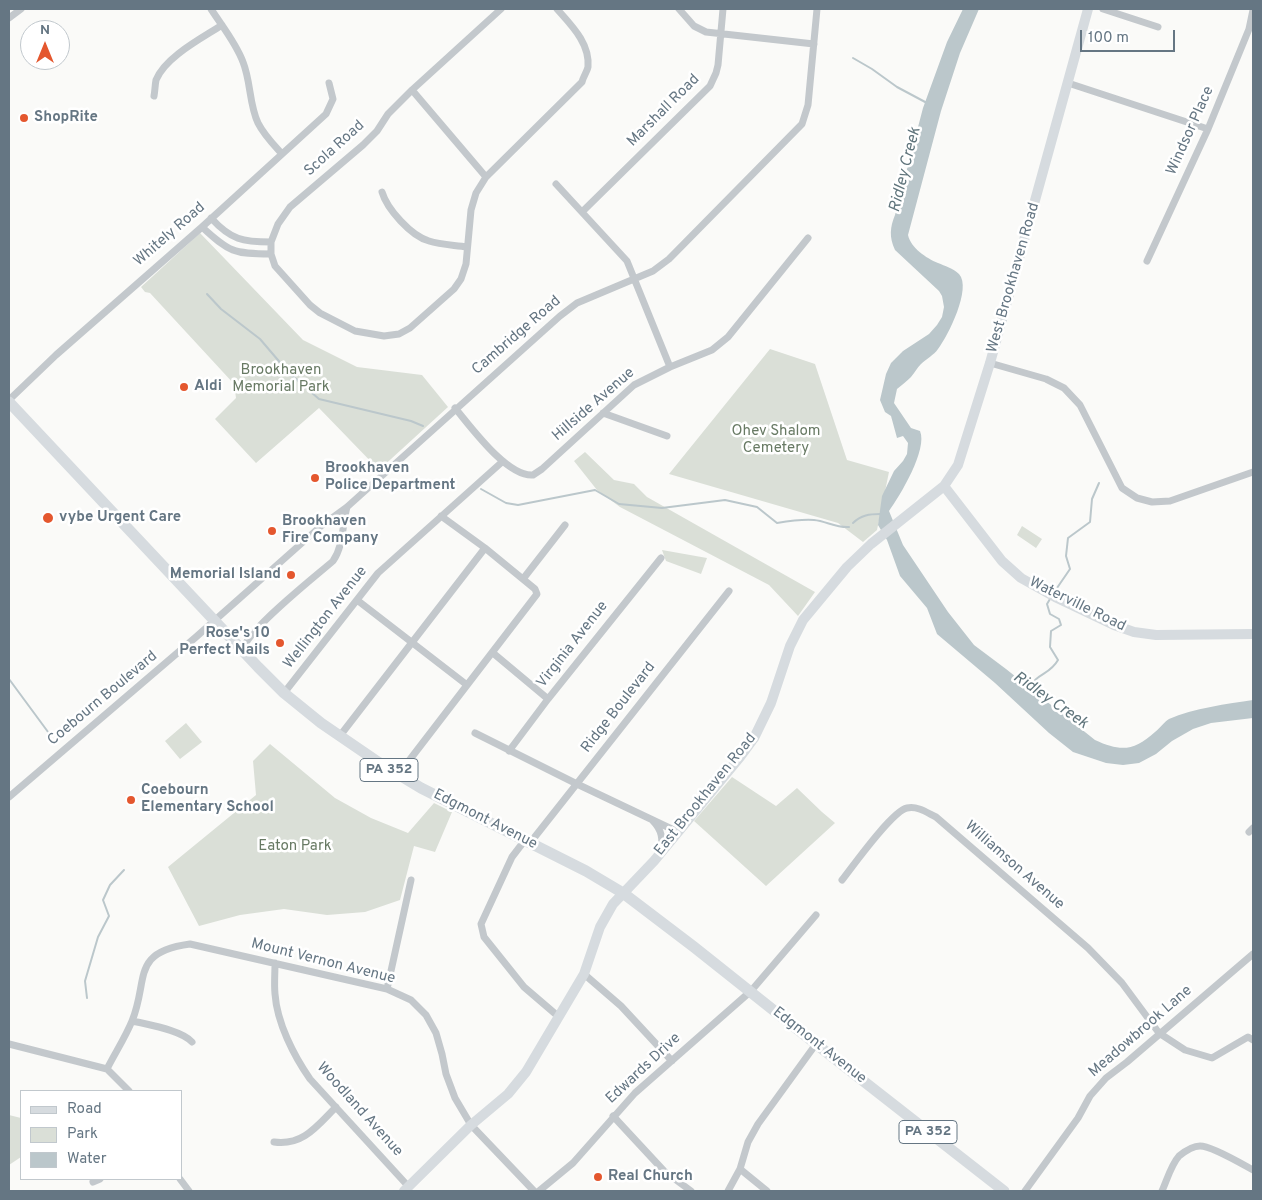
<!DOCTYPE html>
<style>
body{margin:0}
#map{position:relative;width:1262px;height:1200px;overflow:hidden;background:#fafaf8;font-family:Overpass,sans-serif}
canvas{display:block}
.frame{position:absolute;inset:0;border:10px solid #657683;pointer-events:none}
.legend{position:absolute;left:20px;top:1090px;width:162px;height:90px;box-sizing:border-box;background:#fff;border:1px solid #c1c8cd;margin:0;padding:6px 9px;list-style:none;font-size:15px;color:#657683}
.legend li{display:flex;align-items:center;gap:10px;height:25px}
.legend b{width:25px;border:1px solid #c1c8cd}
.north{position:absolute;left:20px;top:20px;width:50px;height:50px;box-sizing:border-box;background:#fff;border:1px solid #c1c8cd;border-radius:50%;rotate:0deg;font-size:14px;font-weight:700;line-height:20px;text-align:center;color:#657683}
.north::after{content:'';display:block;margin:auto;width:18px;height:22px;background:#e4572e;clip-path:polygon(50% 0,100% 100%,50% 72%,0 100%)}
.scale{position:absolute;left:1080px;top:30px;width:95px;height:22px;box-sizing:border-box;border:2px solid #657683;border-top:0;padding-left:6px;font-size:15px;line-height:18px;white-space:nowrap;color:#657683;-webkit-text-stroke:4px #fff;paint-order:stroke}
</style>
<div id="map">
<canvas width="1262" height="1200"></canvas>
<div class="frame"></div>
<ul class="legend">
<li><b style="height:6px;background:#d6dbdf"></b>Road</li>
<li><b style="height:14px;background:#dadfd7"></b>Park</li>
<li><b style="height:14px;background:#bbc7cb"></b>Water</li>
</ul>
<div class="north">N</div>
<div class="scale">100 m</div>
</div>
<script>
const ctx = document.querySelector('canvas').getContext('2d');
ctx.lineJoin = 'round';
function paint(path, color) { ctx.fillStyle = color; ctx.fill(path, 'evenodd'); }
function strokePath(path, color, width, dash) { ctx.strokeStyle = color; ctx.lineWidth = width; ctx.lineCap = dash ? 'butt' : 'round'; ctx.setLineDash(dash || []); ctx.stroke(path); }
function write(font, color, halo, rows, align = 'center') {
  ctx.font = font + ' Overpass,sans-serif'; ctx.lineWidth = 5; ctx.setLineDash([]); ctx.textBaseline = 'middle'; ctx.strokeStyle = halo; ctx.fillStyle = color; for (const [text, x, y, turn = 0] of rows) {
    ctx.save(); ctx.translate(x, y); ctx.rotate((+turn || 0) * Math.PI / 180); ctx.textAlign = isNaN(turn) ? turn : align; if (halo) ctx.strokeText(text, 0, 0); ctx.fillText(text, 0, 0); ctx.restore();
  }
}
paint(new Path2D(`
 M200 233 303 340 357 367 422 375 448 407 379 470 319 408 256 463 215 419 236 398 234 384 150 293 145 292 141 287Z
 M770 349 815 364 847 460 889 472 877 530 863 542 838 523 669 474Z
 M585 452 614 480 634 484 647 497 815 592 798 616 769 585 620 507 597 490 574 461Z
 M1022 526 1042 539 1036 548 1017 535Z
 M662 550 707 558 701 574 666 561Z
 M186 723 202 742 180 759 165 741Z
 M270 744 335 798 371 818 408 833 434 803 452 812 435 852 414 846 400 900 365 912 327 915 284 909 240 915 199 926 168 867 256 795 253 761Z
 M732 777 776 806 797 788 822 812 835 823 766 886 694 821Z
 M9 1115 21 1118V1157L9 1165Z`), '#dadfd7');
paint(new Path2D(`
 M963 9H979L960 53 941 111 908 235C911 248 926 258 938 263 945 266 953 268 959 274 972 288 948 336 938 349 934 355 926 359 921 364 917 368 915 372 911 377 907 381 902 385 897 389L894 403 911 428 920 431C928 449 900 496 889 511L903 545 948 612 974 645 1006 669 1095 740C1121 752 1134 751 1155 732 1160 728 1164 722 1169 719 1193 708 1228 704 1253 700V718L1211 723 1193 729 1172 741 1156 754 1139 763 1123 765 1106 763 1073 752 1049 733 995 683 937 634 927 608 900 576 887 540 878 525 882 496 894 471 903 461 907 454 908 443 903 436 897 438 891 416 885 412 880 400 886 374 891 363 903 351 929 334 937 325 942 317 944 307 942 296 939 291 895 250C889 237 890 227 895 215L923 108 947 42Z`), '#bbc7cb');
strokePath(new Path2D(`
 M853 58 872 69 897 87 927 103
 M207 294 221 309 260 339 289 373 319 399 411 421 423 426
 M481 489 506 503 518 505 595 490 619 504 662 508 725 500 757 507 777 523C789 521 801 519 814 520 826 521 836 528 849 527
 M853 523C861 515 870 514 880 514
 M1057 588 1070 569 1066 556 1068 538 1090 522 1092 499 1099 483
 M9 679 51 736
 M1029 690C1036 672 1049 676 1058 660L1050 647 1051 631 1061 625 1059 619 1050 614 1047 604 1050 599
 M87 998 85 981 98 937 109 916 103 900 110 885 124 870`), '#bbc7cb', 2);
strokePath(new Path2D(`
 M211 9C222 26 236 43 243 62 251 82 249 104 258 123 264 135 273 144 282 154
 M501 9 412 90 388 114 377 131 363 145 290 207 278 224 271 242V254L275 266 310 305 320 313 355 331 384 336 399 334 410 328 454 289 461 279 466 264 471 210 476 193 486 177 582 82C583 77 587 72 588 67 590 43 571 25 557 9
 M679 9 694 26 706 32 814 44
 M1103 9 1158 27
 M9 18 21 9
 M1068 83 1208 129
 M412 90 486 177
 M154 96C155 91 155 85 156 80 165 57 202 38 222 25
 M556 184 627 261 670 367
 M382 192C387 209 411 236 429 241 441 245 455 245 467 247
 M582 212 710 86 716 73 718 65 723 9
 M211 218C231 240 243 242 271 242
 M202 227C229 252 234 254 271 254
 M1147 261 1208 129 1249 29 1253 10
 M990 363 1046 379 1064 388 1080 405 1122 488 1137 498 1152 502 1170 501 1253 472
 M9 400 56 355 202 227 326 114 333 99 329 83
 M455 408C471 427 507 477 533 475L542 469 634 385 670 367 712 350 728 337 808 238
 M603 413 667 436
 M523 579 565 525
 M357 600 467 685
 M243 651C243 633 316 576 333 561 344 545 342 525 347 507
 M493 653 548 699
 M284 693 378 573 502 462
 M475 733 577 784 678 832
 M339 737 485 548
 M509 751 548 699 661 558
 M398 775 537 594 535 589 485 548 441 516
 M9 797 196 637 321 526 347 507 560 316 577 303 653 271 669 259 802 124 808 105 817 9
 M653 821C662 830 663 839 661 852
 M1249 832 1253 828
 M525 840 512 857 481 924 484 937 524 987 559 1017
 M530 843 729 591
 M842 880C853 866 892 811 907 808 918 806 926 812 936 817L1088 948 1122 983 1159 1033 1185 1050 1212 1058 1248 1037 1253 1040
 M275 963C275 974 274 984 275 994 277 1023 294 1056 310 1079L408 1186
 M584 974 621 1006 672 1061
 M387 989 411 880
 M133 1021C149 1025 181 1030 192 1042
 M9 1044 107 1069 129 1091
 M107 1069C115 1053 125 1038 132 1021 149 980 130 952 190 944L387 989 411 1000 426 1015 436 1033 442 1054 446 1074 455 1098 471 1125 534 1191
 M613 1116 664 1171 691 1191
 M274 1142C303 1146 317 1126 336 1107
 M740 1169 767 1191
 M180 1179 189 1191
 M93 1182 100 1179
 M539 1191 573 1163 635 1093 751 991 816 915
 M728 1191 740 1169 748 1142 758 1124 816 1044
 M1025 1191 1078 1118 1090 1096 1106 1078 1127 1062 1253 954
 M1162 1191C1167 1180 1171 1165 1179 1156 1184 1152 1193 1146 1200 1146 1212 1146 1242 1164 1253 1170`), '#c3c8cc', 7);
strokePath(new Path2D(`
 M944 486 1002 561 1021 578 1055 597 1114 625 1134 632 1156 635 1253 634
 M404 1191 471 1125 508 1094 526 1072 584 974 600 927 613 904 654 861 740 757 754 738 771 703 790 646 803 620 847 567 871 544 944 486 958 465 990 363 1088 9`), '#d6dbdf', 10);
strokePath(new Path2D(`
 M9 402 258 667 284 693 321 723 378 762 421 788 586 871 623 893 694 947 816 1044 1004 1191`), '#d6dbdf', 11);
for (const [x, y, r, color] of [
 [24,118,5,"#e4572e"],
 [184,387,5,"#e4572e"],
 [315,478,5,"#e4572e"],
 [48,518,6,"#e4572e"],
 [272,531,5,"#e4572e"],
 [291,575,5,"#e4572e"],
 [280,643,5,"#e4572e"],
 [131,800,5,"#e4572e"],
 [598,1177,5,"#e4572e"]
]) { const dot = new Path2D(); dot.arc(x, y, r, 0, 2 * Math.PI); ctx.fillStyle = color; ctx.fill(dot); strokePath(dot, '#fff', 2); }
for (const [x, y, w] of [
 [389,770,58],
 [928,1132,58]
]) { const box = new Path2D(); box.roundRect(x - w / 2, y - 11.5, w, 23, 4); ctx.fillStyle = '#fff'; ctx.fill(box); strokePath(box, '#657683', 1); }
write('bold 14px', '#657683', null, [
 ["PA 352",389,770],
 ["PA 352",928,1132]
]);
write('15px', '#657683', '#fff', [
 ["Marshall Road",664,111,-45],
 ["Windsor Place",1191,131,-66],
 ["Scola Road",335,149,-42],
 ["Whitely Road",170,235,-41],
 ["West Brookhaven Road",1014,278,-74],
 ["Cambridge Road",517,336,-41],
 ["Hillside Avenue",594,405,-41],
 ["Waterville Road",1077,605,26],
 ["Wellington Avenue",326,618,-52],
 ["Virginia Avenue",573,645,-52],
 ["Coebourn Boulevard",103,699,-40],
 ["Ridge Boulevard",619,708,-52],
 ["East Brookhaven Road",706,795,-51],
 ["Edgmont Avenue",485,820,27],
 ["Williamson Avenue",1014,866,41],
 ["Mount Vernon Avenue",323,962,14],
 ["Meadowbrook Lane",1141,1032,-41],
 ["Edgmont Avenue",819,1046,38],
 ["Edwards Drive",644,1069,-43],
 ["Woodland Avenue",359,1110,48]
]);
write('bold 15px', '#657683', '#fff', [
 ["ShopRite",34,118],
 ["Aldi",194,387],
 ["Brookhaven",325,469],
 ["Police Department",325,486],
 ["vybe Urgent Care",59,518],
 ["Brookhaven",282,522],
 ["Fire Company",282,539],
 ["Memorial Island",281,575,"right"],
 ["Rose's 10",270,634,"right"],
 ["Perfect Nails",270,651,"right"],
 ["Coebourn",141,791],
 ["Elementary School",141,808],
 ["Real Church",608,1177]
], 'left');
write('15px', '#687a64', '#fff', [
 ["Brookhaven",281,371],
 ["Memorial Park",281,388],
 ["Ohev Shalom",776,432],
 ["Cemetery",776,449],
 ["Eaton Park",295,847]
]);
write('italic 16px', '#60757c', '#fff', [
 ["Ridley Creek",906,170,-76],
 ["Ridley Creek",1050,701,35]
]);
</script>
